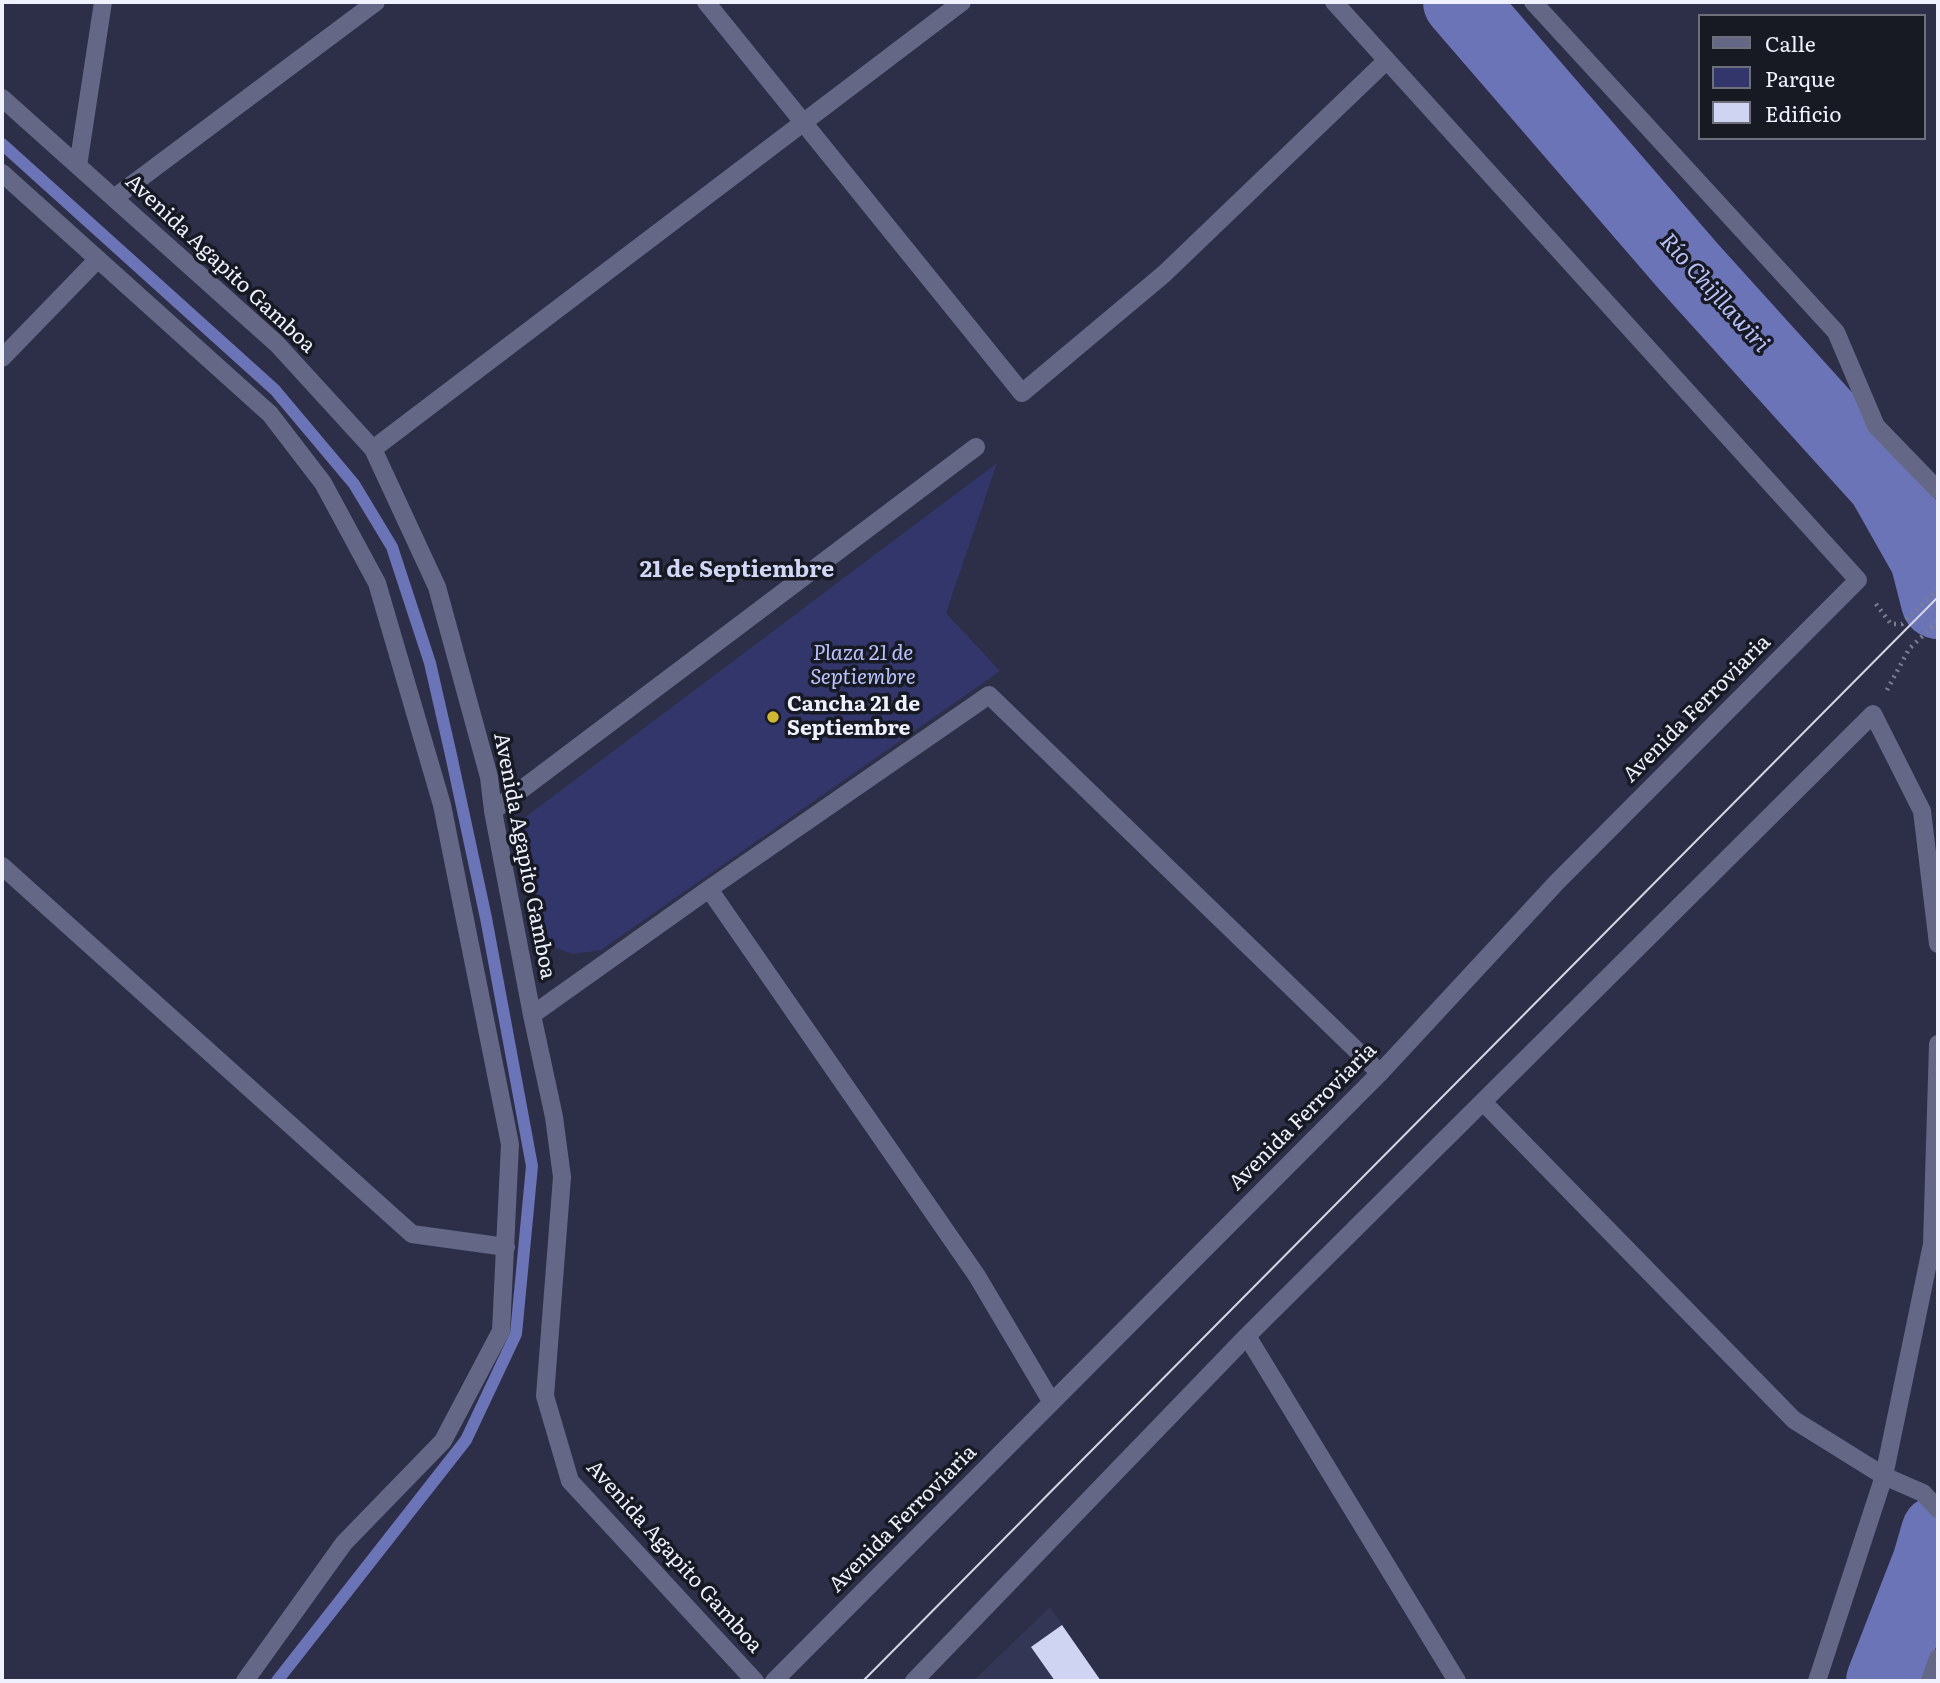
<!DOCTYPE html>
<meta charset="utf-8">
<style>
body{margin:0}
#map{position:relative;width:1940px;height:1683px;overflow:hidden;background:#2c2f47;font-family:Literata,serif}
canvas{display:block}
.frame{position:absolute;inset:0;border:4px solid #eff1fe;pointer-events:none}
.legend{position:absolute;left:1698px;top:14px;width:228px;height:126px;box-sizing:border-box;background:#171923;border:2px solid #6d6f7b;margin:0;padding:9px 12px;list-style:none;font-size:21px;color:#eff1fe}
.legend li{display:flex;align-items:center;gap:14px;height:35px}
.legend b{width:35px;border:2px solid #6d6f7b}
</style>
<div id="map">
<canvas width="1940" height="1683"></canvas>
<div class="frame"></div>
<ul class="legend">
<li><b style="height:9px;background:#646886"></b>Calle</li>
<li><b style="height:19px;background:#32366b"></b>Parque</li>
<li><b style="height:19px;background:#cfd4f3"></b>Edificio</li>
</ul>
</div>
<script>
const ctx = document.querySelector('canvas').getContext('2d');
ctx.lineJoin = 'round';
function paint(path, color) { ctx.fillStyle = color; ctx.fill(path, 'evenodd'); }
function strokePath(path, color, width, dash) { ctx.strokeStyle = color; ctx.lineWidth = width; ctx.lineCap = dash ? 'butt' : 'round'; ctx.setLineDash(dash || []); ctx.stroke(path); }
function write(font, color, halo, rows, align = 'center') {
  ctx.font = font + ' Literata,serif'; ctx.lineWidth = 7; ctx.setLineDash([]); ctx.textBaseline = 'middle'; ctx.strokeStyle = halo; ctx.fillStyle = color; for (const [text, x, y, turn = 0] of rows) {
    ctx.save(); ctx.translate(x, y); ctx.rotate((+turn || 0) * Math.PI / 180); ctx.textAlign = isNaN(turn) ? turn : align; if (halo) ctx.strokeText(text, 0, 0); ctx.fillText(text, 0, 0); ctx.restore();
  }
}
paint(new Path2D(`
 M1050 1607 1101 1681H973Z`), '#333755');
paint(new Path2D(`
 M997 463 946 613 1000 671 601 950 572 954 544 943 520 821Z`), '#32366b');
strokePath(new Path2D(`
 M2 144 275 390 354 484 392 547 430 663 451 755 486 918 532 1166 516 1334 466 1440 277 1681`), '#6c74b8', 12);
strokePath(new Path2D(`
 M1460 2 1688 266 1884 483 1927 559 1938 602
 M1883 1681 1929 1563 1938 1532`), '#6c74b8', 74);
paint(new Path2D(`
 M1062 1625 1101 1681H1055L1031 1647Z`), '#cfd4f3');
strokePath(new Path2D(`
 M1876 604 1891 624H1902L1938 589
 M1887 690 1909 649 1938 621`), '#7c7f92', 4.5, [2, 5]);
strokePath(new Path2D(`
 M1533 2 1836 332 1876 426 1938 490`), '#646886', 18);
strokePath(new Path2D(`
 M706 2 1022 393 1164 274 1386 61
 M2 98 277 344 373 449 437 587 489 777 493 811 532 1015 554 1117 562 1177 545 1396 570 1481 755 1681
 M78 166 103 2
 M2 173 270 414 323 483 377 583 442 805 510 1144 501 1331 443 1441 344 1543 245 1681
 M114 198 376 2
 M2 358 98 259
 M373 449 962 2
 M493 811 976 447
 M2 866 412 1234 506 1247
 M709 889 977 1276 1051 1401
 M532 1015 709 889 989 695 1380 1073
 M1483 1102 1794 1420 1884 1476 1923 1493 1938 1509
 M1247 1336 1457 1681
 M774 1681 1380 1073 1557 882 1858 580 1334 2
 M914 1681 1247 1336 1873 714 1922 811 1938 944
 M1817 1681 1884 1476 1932 1244 1938 1044
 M1930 1681 1938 1658`), '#646886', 18);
strokePath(new Path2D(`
 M863 1681 1938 597`), '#d4d6e4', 2);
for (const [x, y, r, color] of [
 [773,717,7,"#d0b736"]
]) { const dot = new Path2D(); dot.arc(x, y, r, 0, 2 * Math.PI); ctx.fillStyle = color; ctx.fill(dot); strokePath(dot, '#171923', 2.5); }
write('21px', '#eff1fe', '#171923', [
 ["Avenida Agapito Gamboa",220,264,43],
 ["Avenida Ferroviaria",1697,709,-45],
 ["Avenida Agapito Gamboa",524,856,79],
 ["Avenida Ferroviaria",1303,1117,-45],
 ["Avenida Ferroviaria",903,1519,-45],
 ["Avenida Agapito Gamboa",674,1557,48]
]);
write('italic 21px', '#bac3fd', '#171923', [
 ["Plaza 21 de",863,654],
 ["Septiembre",863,678]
]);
write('bold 21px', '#eff1fe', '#171923', [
 ["Cancha 21 de",787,705],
 ["Septiembre",787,729]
], 'left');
write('italic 23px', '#b9c1fb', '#171923', [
 ["Río Chijllawiri",1714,293,48]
]);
write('bold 23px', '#d1d7f6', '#171923', [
 ["21 de Septiembre",737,570]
]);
</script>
